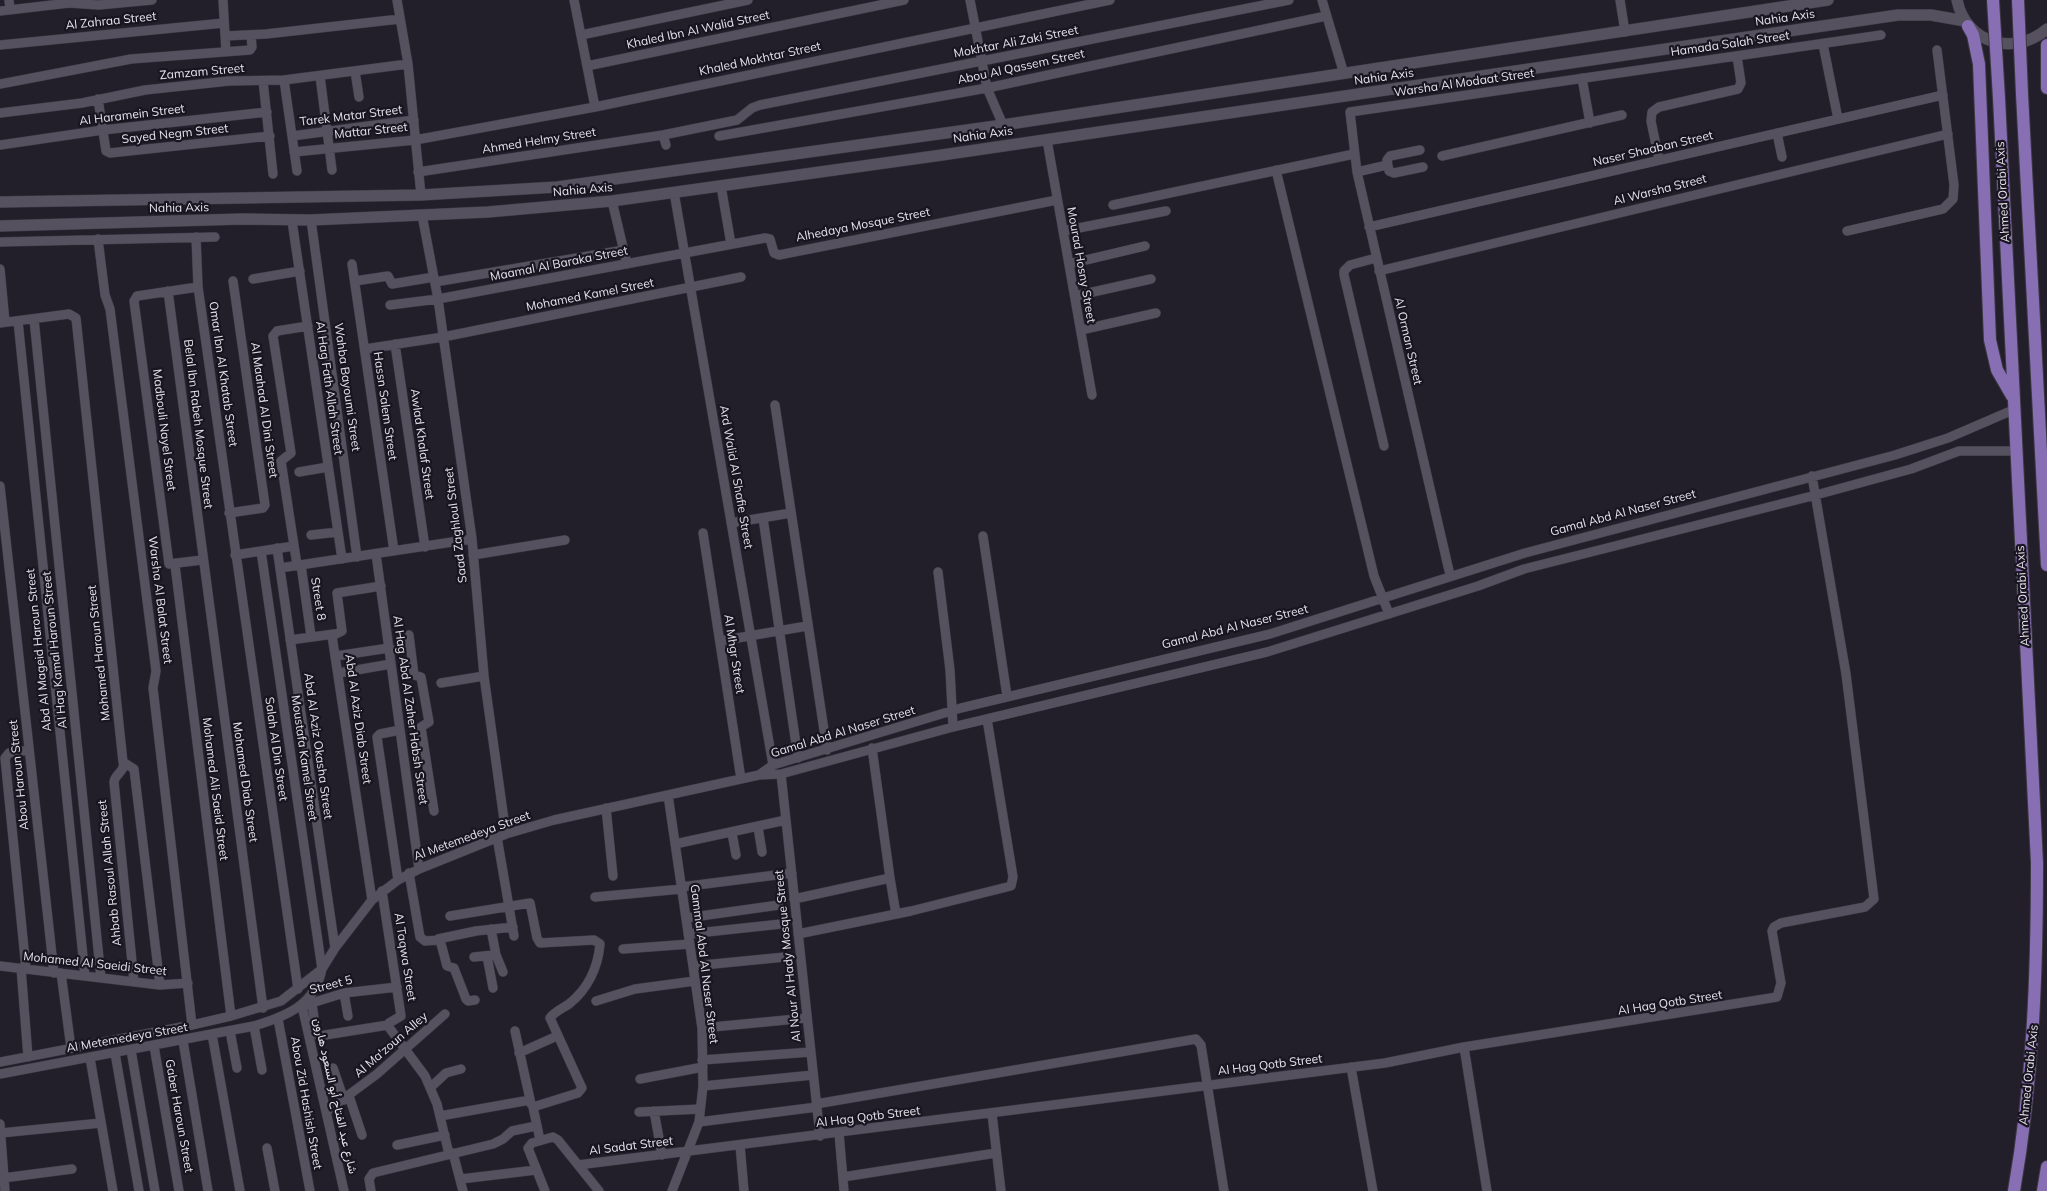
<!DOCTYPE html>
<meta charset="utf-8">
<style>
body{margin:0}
canvas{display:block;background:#221e2a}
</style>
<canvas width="2047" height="1191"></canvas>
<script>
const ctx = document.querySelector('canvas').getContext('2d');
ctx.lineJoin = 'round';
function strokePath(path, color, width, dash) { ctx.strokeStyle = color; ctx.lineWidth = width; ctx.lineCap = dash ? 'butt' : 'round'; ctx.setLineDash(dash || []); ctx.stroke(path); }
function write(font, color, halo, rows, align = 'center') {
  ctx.font = font + ' Mulish,Vazirmatn,sans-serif'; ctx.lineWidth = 4.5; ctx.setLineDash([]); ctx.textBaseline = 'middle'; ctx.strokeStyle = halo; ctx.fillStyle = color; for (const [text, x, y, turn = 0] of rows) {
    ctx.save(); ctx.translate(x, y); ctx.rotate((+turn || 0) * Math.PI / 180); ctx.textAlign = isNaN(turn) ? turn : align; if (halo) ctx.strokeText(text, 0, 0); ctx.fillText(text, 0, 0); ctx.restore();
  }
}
const minor = new Path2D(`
 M9 0 10 10
 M223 0 226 52
 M397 0 408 64 421 195
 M574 0 595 107
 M970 0 987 88 1003 125
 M1322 0 1344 74
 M1620 0 1625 32
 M0 11 69 3 99 5 152 0
 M581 35 748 0
 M225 36 266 34 400 19
 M1823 44 1838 119
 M0 45 224 23
 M587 66 904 0
 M355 71 359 97
 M320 76 332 170
 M1582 78 1590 123
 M284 80 297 171
 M263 81 273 174
 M0 84 131 59 250 50 252 47 251 35
 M98 99 106 151 110 153 270 136
 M0 113 82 103 145 90 229 81 284 80 408 64
 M1777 133 1782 157
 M663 135 666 145
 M292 136 414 120
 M719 136 987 88 1326 16
 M1047 140 1092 395
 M0 145 103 130 267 112
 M1420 150 1390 156 1387 160 1389 171 1394 173 1423 167
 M294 152 415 140 595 107 1110 0
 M1442 156 1622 115
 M1659 160 1651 121 1652 112 1659 107 1738 89 1741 83 1737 56
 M1276 170 1374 576 1389 614
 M418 172 663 135 737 120 752 108 760 105 1289 0
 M1357 172 1387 165
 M721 186 731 244
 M674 192 773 765
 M612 201 627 264
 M1113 205 1354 154
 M422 215 438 299 472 539 484 676 506 834
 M311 220 357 557
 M292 221 342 559
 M1369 227 1943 95
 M1063 231 1166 211
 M1847 231 1943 209 1953 199 1954 185 1937 50
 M196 237 198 287 298 989
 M98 239 105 295 110 309 156 671 153 688 192 1025
 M0 242 215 237
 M1376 258 1350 265 1344 271V275L1384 446
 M352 264 394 551
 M1069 264 1145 246
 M0 269 5 322
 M1379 271 1948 134
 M253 279 300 271
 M355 281 388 276 392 284 434 277
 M435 282 624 250
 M198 287 137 296 134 301 169 564 202 560
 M168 291 263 1008
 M1075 296 1151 279
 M390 305 438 299 765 238 770 239 774 253 779 255 1057 200
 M34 319 101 978
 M18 321 85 976
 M0 323 69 314 76 318 123 762 134 769 160 985
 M1081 330 1156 313
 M395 344 425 547
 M365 349 443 337 741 277
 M775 405 827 750
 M299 472 328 467
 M0 486 54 973
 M229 513 263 508 265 505 233 281
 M763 518 798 758
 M731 523 791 513
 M703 533 741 779
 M311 535 338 532
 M983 536 1007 696
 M277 548 335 948
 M376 554 419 869
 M235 555 294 546
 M473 555 565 540
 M175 565 231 1016
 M297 565 281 461 291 453 273 336 277 331 308 326
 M301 565 311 636
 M280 568 472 539
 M938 572 950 670 953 727
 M1450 575 1357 172 1350 112 1881 35
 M409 635 414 675 421 677 429 722 421 727 434 811
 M290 640 334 634
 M720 641 807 626
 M390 651 410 648
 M336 656 389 648
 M339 673 391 664
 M441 683 484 676
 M124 764C123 773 115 774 114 782L134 982
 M781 774 820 1136
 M759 775 773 765 961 708 1270 634 1525 553 1895 455 1948 438 2013 410
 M668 795 702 1028 703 1086 699 1122 672 1191
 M606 808 613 876
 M758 827 762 852
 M732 833 736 855
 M497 837 514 936
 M675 844 786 820
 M409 873 420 937 425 941 440 940 447 966 454 968 466 999 468 1001 475 1000
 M890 878 896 914
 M398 880 377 737 380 734 400 730
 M681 887 792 873
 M382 891 401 1016 389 1023 388 1026 425 1076 437 1104 449 1154
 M595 897 682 889
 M794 899 890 878 872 748
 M372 900 332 636 342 631 337 593 381 586
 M450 916 530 903 537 938 540 943 594 940 600 944C598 967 588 989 569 1004 563 1008 554 1012 550 1018L582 1088 578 1093 533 1107 540 1140
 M686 918 779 905
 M491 929 496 955 503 972
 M688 934 781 924
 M798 934 911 911 1011 886 1013 877 987 719
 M438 939 476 931 513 927
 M623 949 690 944
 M487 956 493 988
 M474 957 493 955
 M0 966 160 985 188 983
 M693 966 785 957
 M21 968 28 1057
 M26 969 5 758 9 753 29 750
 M61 973 71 1048
 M344 993 348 1016
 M596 1001 635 989 695 981
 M312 1003 316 1033 319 1036 388 1025
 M278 1019 310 1191
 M254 1026 262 1070
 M702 1028 807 1018
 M230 1031 237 1068
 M515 1031 531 1104
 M212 1034 240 1191
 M183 1041 208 1191
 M154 1046 179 1191
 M1464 1047 1487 1191
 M131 1050 155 1191
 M115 1053 139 1191
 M519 1053 557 1036
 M90 1058 113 1191
 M702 1060 811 1052
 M0 1062 192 1025 231 1016 281 1001 322 969 335 948 372 900 398 880 419 869 506 834 554 820 759 775 781 774 953 727 1267 652 1478 586 1524 569 1816 495 1911 469 1959 451H2015
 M1351 1067 1373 1191
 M333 1068 344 1100
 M0 1074 254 1026C287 1016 315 1005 322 969L261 551
 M640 1079 703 1067
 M703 1086 813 1075
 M431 1087 446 1073 461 1069
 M349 1096 362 1135
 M816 1104 1196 1039 1201 1045 1224 1191
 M327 1111 377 1074 445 1014
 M654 1111 662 1155
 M639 1112 700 1109
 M992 1114 1001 1191
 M440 1116 530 1100
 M699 1122 817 1107
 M0 1124 5 1191
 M1 1133 101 1123
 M839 1133 844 1191
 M397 1145 445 1135
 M740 1145 744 1191
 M267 1148 275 1191
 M453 1153 463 1191
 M578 1165 1385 1063 1464 1047 1777 997 1781 983 1772 931 1774 927 1781 923 1865 907 1874 899 1846 674 1812 476
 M843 1177 996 1153
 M3 1178 72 1169
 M461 1179 536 1170
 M344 1191 302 1006 344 993 397 987
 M371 1191 369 1179 373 1173 493 1144 503 1139 512 1131 536 1126
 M545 1191 528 1148 532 1143 553 1137 558 1140 599 1191`);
const secondary = new Path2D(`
 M1957 0C1966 44 2014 57 2047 29
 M0 202 421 195 557 187 1003 125 1828 0
 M0 226 242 219 311 220 488 212 612 201 942 155 1898 15H1931L1965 21`);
const primary = new Path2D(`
 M1968 26 1973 35 1979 64 1990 340 1997 370 2012 396
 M2047 45V88
 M2022 94 2047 565
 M1999 98 2037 863C2037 974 2033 1082 2014 1191
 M2043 1191 2047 1167`);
strokePath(minor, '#3b3842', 10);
strokePath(secondary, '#3b3842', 12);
strokePath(primary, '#3b3842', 14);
strokePath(minor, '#55515f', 9);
strokePath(secondary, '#55515f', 11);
strokePath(primary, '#886fb4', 12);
const primaryBridge = new Path2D(`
 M1993 0 1999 98
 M2018 0 2022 94`);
strokePath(primaryBridge, '#3b3842', 14, []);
strokePath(primaryBridge, '#886fb4', 12);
write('12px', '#e5e3eb', '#181420', [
 ["Nahia Axis",1785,18,-8],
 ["Al Zahraa Street",111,21,-6],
 ["Khaled Ibn Al Walid Street",698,30,-12],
 ["Mokhtar Ali Zaki Street",1016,42,-11],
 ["Hamada Salah Street",1730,44,-8],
 ["Khaled Mokhtar Street",760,59,-12],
 ["Abou Al Qassem Street",1021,67,-12],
 ["Zamzam Street",202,72,-5],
 ["Nahia Axis",1384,77,-8],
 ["Warsha Al Modaat Street",1464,83,-8],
 ["Al Haramein Street",132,115,-7],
 ["Tarek Matar Street",351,116,-7],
 ["Mattar Street",371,131,-6],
 ["Sayed Negm Street",175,134,-6],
 ["Nahia Axis",983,135,-8],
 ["Ahmed Helmy Street",539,141,-9],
 ["Naser Shaaban Street",1653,149,-13],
 ["Nahia Axis",583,190,-5],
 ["Al Warsha Street",1660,190,-14],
 ["Ahmed Orabi Axis",2003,192,-93],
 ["Nahia Axis",179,208,-1],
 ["Alhedaya Mosque Street",863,225,-11],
 ["Maamal Al Baraka Street",559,264,-11],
 ["Mourad Hosny Street",1081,265,80],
 ["Mohamed Kamel Street",590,295,-11],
 ["Al Orman Street",1408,341,77],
 ["Omar Ibn Al Khatab Street",223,374,82],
 ["Wahba Bayoumi Street",347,387,82],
 ["Al Hag Fath Allah Street",329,388,82],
 ["Hassn Salem Street",385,406,82],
 ["Al Maahad Al Dini Street",264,410,82],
 ["Belal Ibn Rabeh Mosque Street",198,424,83],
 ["Madbouli Nayel Street",164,430,83],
 ["Awlad Khalaf Street",422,444,82],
 ["Ard Walid Al Shafie Street",736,477,80],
 ["Gamal Abd Al Naser Street",1623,513,-15],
 ["Saad Zaghloul Street",456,525,-97],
 ["Ahmed Orabi Axis",2023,596,-93],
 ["Street 8",318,599,81],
 ["Warsha Al Balat Street",160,600,83],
 ["Gamal Abd Al Naser Street",1235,627,-14],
 ["Abd Al Mageid Haroun Street",39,650,-96],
 ["Al Hag Kamal Haroun Street",55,650,-96],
 ["Mohamed Haroun Street",99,653,-96],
 ["Al Mhgr Street",734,654,81],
 ["Al Hag Abd Al Zaher Habsh Street",410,710,82],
 ["Abd Al Aziz Diab Street",358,719,82],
 ["Gamal Abd Al Naser Street",843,732,-17],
 ["Abd Al Aziz Okasha Street",318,746,82],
 ["Salah Al Din Street",276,749,82],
 ["Moustafa Kamel Street",304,758,82],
 ["Abou Haroun Street",19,775,-96],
 ["Mohamed Diab Street",245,782,82],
 ["Mohamed Ali Saeid Street",215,789,83],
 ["Al Metemedeya Street",472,836,-20],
 ["Ahbab Rasoul Allah Street",110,873,-96],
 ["Al Nour Al Hady Mosque Street",788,956,-96],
 ["Al Taqwa Street",405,957,81],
 ["Mohamed Al Saeidi Street",95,964,6],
 ["Gammal Abd Al Naser Street",704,964,83],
 ["Street 5",331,985,-14],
 ["Al Hag Qotb Street",1670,1003,-9],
 ["Al Metemedeya Street",127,1038,-10],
 ["Al Ma'zoun Alley",391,1045,-41],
 ["Al Hag Qotb Street",1270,1065,-7],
 ["Ahmed Orabi Axis",2029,1075,-84],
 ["شارع عبد الفتاح أبو السعود هارون",335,1096,77],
 ["Abou Zid Hashish Street",306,1103,80],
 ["Gaber Haroun Street",179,1116,80],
 ["Al Hag Qotb Street",868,1117,-7],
 ["Al Sadat Street",631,1146,-7]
]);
</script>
